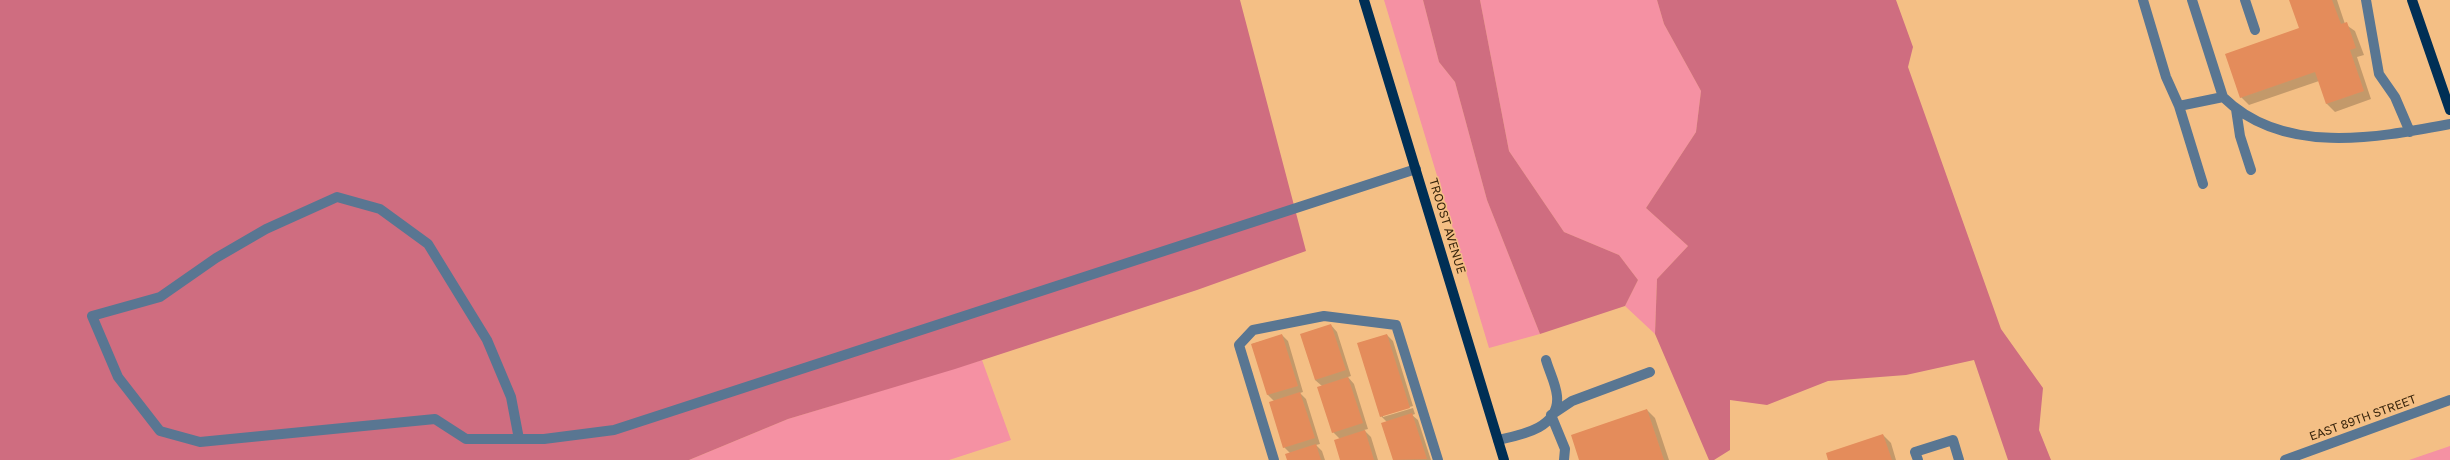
<!DOCTYPE html>
<style>
body{margin:0}
canvas{display:block;background:#f4bf85}
</style>
<canvas width="2450" height="460"></canvas>
<script>
const ctx = document.querySelector('canvas').getContext('2d');
ctx.lineJoin = 'round';
function paint(path, color) { ctx.fillStyle = color; ctx.fill(path, 'evenodd'); }
function strokePath(path, color, width, dash) { ctx.strokeStyle = color; ctx.lineWidth = width; ctx.lineCap = dash ? 'butt' : 'round'; ctx.setLineDash(dash || []); ctx.stroke(path); }
function write(font, color, halo, rows, align = 'center') {
  ctx.font = font + ' "Golos Text",sans-serif'; ctx.lineWidth = 3; ctx.setLineDash([]); ctx.textBaseline = 'middle'; ctx.strokeStyle = halo; ctx.fillStyle = color; for (const [text, x, y, turn = 0] of rows) {
    ctx.save(); ctx.translate(x, y); ctx.rotate((+turn || 0) * Math.PI / 180); ctx.textAlign = isNaN(turn) ? turn : align; if (halo) ctx.strokeText(text, 0, 0); ctx.fillText(text, 0, 0); ctx.restore();
  }
}
paint(new Path2D(`
 M1384 0H1423L1439 62 1455 82 1487 200 1540 334 1489 348Z
 M1480 0H1657L1664 24 1701 91 1696 132 1646 208 1688 246 1657 279 1655 334 1625 306 1638 280 1619 255 1564 232 1509 151Z
 M982 360 1011 440 949 460H689L788 419Z
 M2450 446V460H2409Z`), '#f591a3');
paint(new Path2D(`
 M0 0H1240L1306 251 1197 290 955 369 788 419 689 460H0Z
 M1423 0H1480L1509 151 1564 232 1619 255 1638 280 1625 306 1540 334 1487 200 1455 82 1439 62Z
 M1657 0H1896L1913 47 1908 67 2001 329 2043 388 2039 430 2051 460H2008L1974 360 1906 375 1828 381 1767 405 1730 400V450L1714 460H1709L1655 334 1657 279 1688 246 1646 208 1696 132 1701 91 1664 24Z`), '#cf6d80');
paint(new Path2D(`
 M2290 0H2337L2345 24 2355 31 2364 55 2357 57 2371 99 2335 112 2327 104 2319 81 2249 105 2241 97 2300 28Z
 M1331 325 1337 332 1351 376 1348 377 1354 384 1368 429 1364 430 1371 437 1378 460H1341L1340 439 1333 432 1322 386 1315 380Z
 M1282 335 1288 341 1303 392 1300 393 1306 399 1320 444 1316 445 1322 451 1325 460H1288L1290 453 1284 447 1274 401 1268 395 1252 344Z
 M1387 335 1393 341 1413 406 1383 415V417L1413 408 1415 414 1412 415 1418 420 1431 460H1394L1382 424 1387 422 1381 416Z
 M1647 410 1655 418 1669 460H1580Z
 M1883 435 1891 443 1896 460H1829Z`), '#0003');
paint(new Path2D(`
 M2289 0H2332L2341 24 2347 22 2356 48 2350 50 2364 91 2326 104 2315 72 2240 98 2225 54 2299 28Z
 M1331 324 1346 370 1315 380 1300 334Z
 M1282 334 1298 386 1267 395 1251 344Z
 M1387 334 1410 408 1380 417 1357 343Z
 M1348 377 1363 423 1332 433 1317 387Z
 M1300 392 1315 438 1283 448 1269 402Z
 M1647 409 1664 460H1579L1571 435Z
 M1412 413 1427 459 1393 460 1381 423Z
 M1365 430 1374 460H1340L1334 440Z
 M1883 434 1892 460H1828L1826 453Z
 M1316 444 1321 460H1287L1285 454Z`), '#e48c5b');
strokePath(new Path2D(`
 M2143 0 2166 77 2179 106 2223 97C2283 156 2376 138 2450 124
 M2192 0 2223 97
 M2245 0 2255 30
 M2366 0 2379 74 2395 97 2410 132
 M2179 106 2203 184
 M2236 109 2240 136 2251 170
 M519 439 511 397 487 340 428 244 380 209 337 197 266 229 216 258 160 297 92 316 118 377 160 431 200 442 435 419 466 439H544L614 430 1416 169
 M1498 440C1521 435 1560 428 1557 396 1556 384 1549 371 1546 360
 M1274 460 1239 345 1253 330 1324 316 1396 325 1438 460
 M1564 460 1565 449 1551 415 1572 401 1650 372
 M1918 460 1915 452 1953 440 1959 460
 M2285 460 2450 400`), '#597692', 10);
strokePath(new Path2D(`
 M1364 0 1504 460
 M2412 0 2450 110`), '#002f55', 10);
write('12px', '#39250c', '#f4bf85', [
 ["TROOST AVENUE",1447,226,73],
 ["EAST 89TH STREET",2363,418,-20]
]);
</script>
